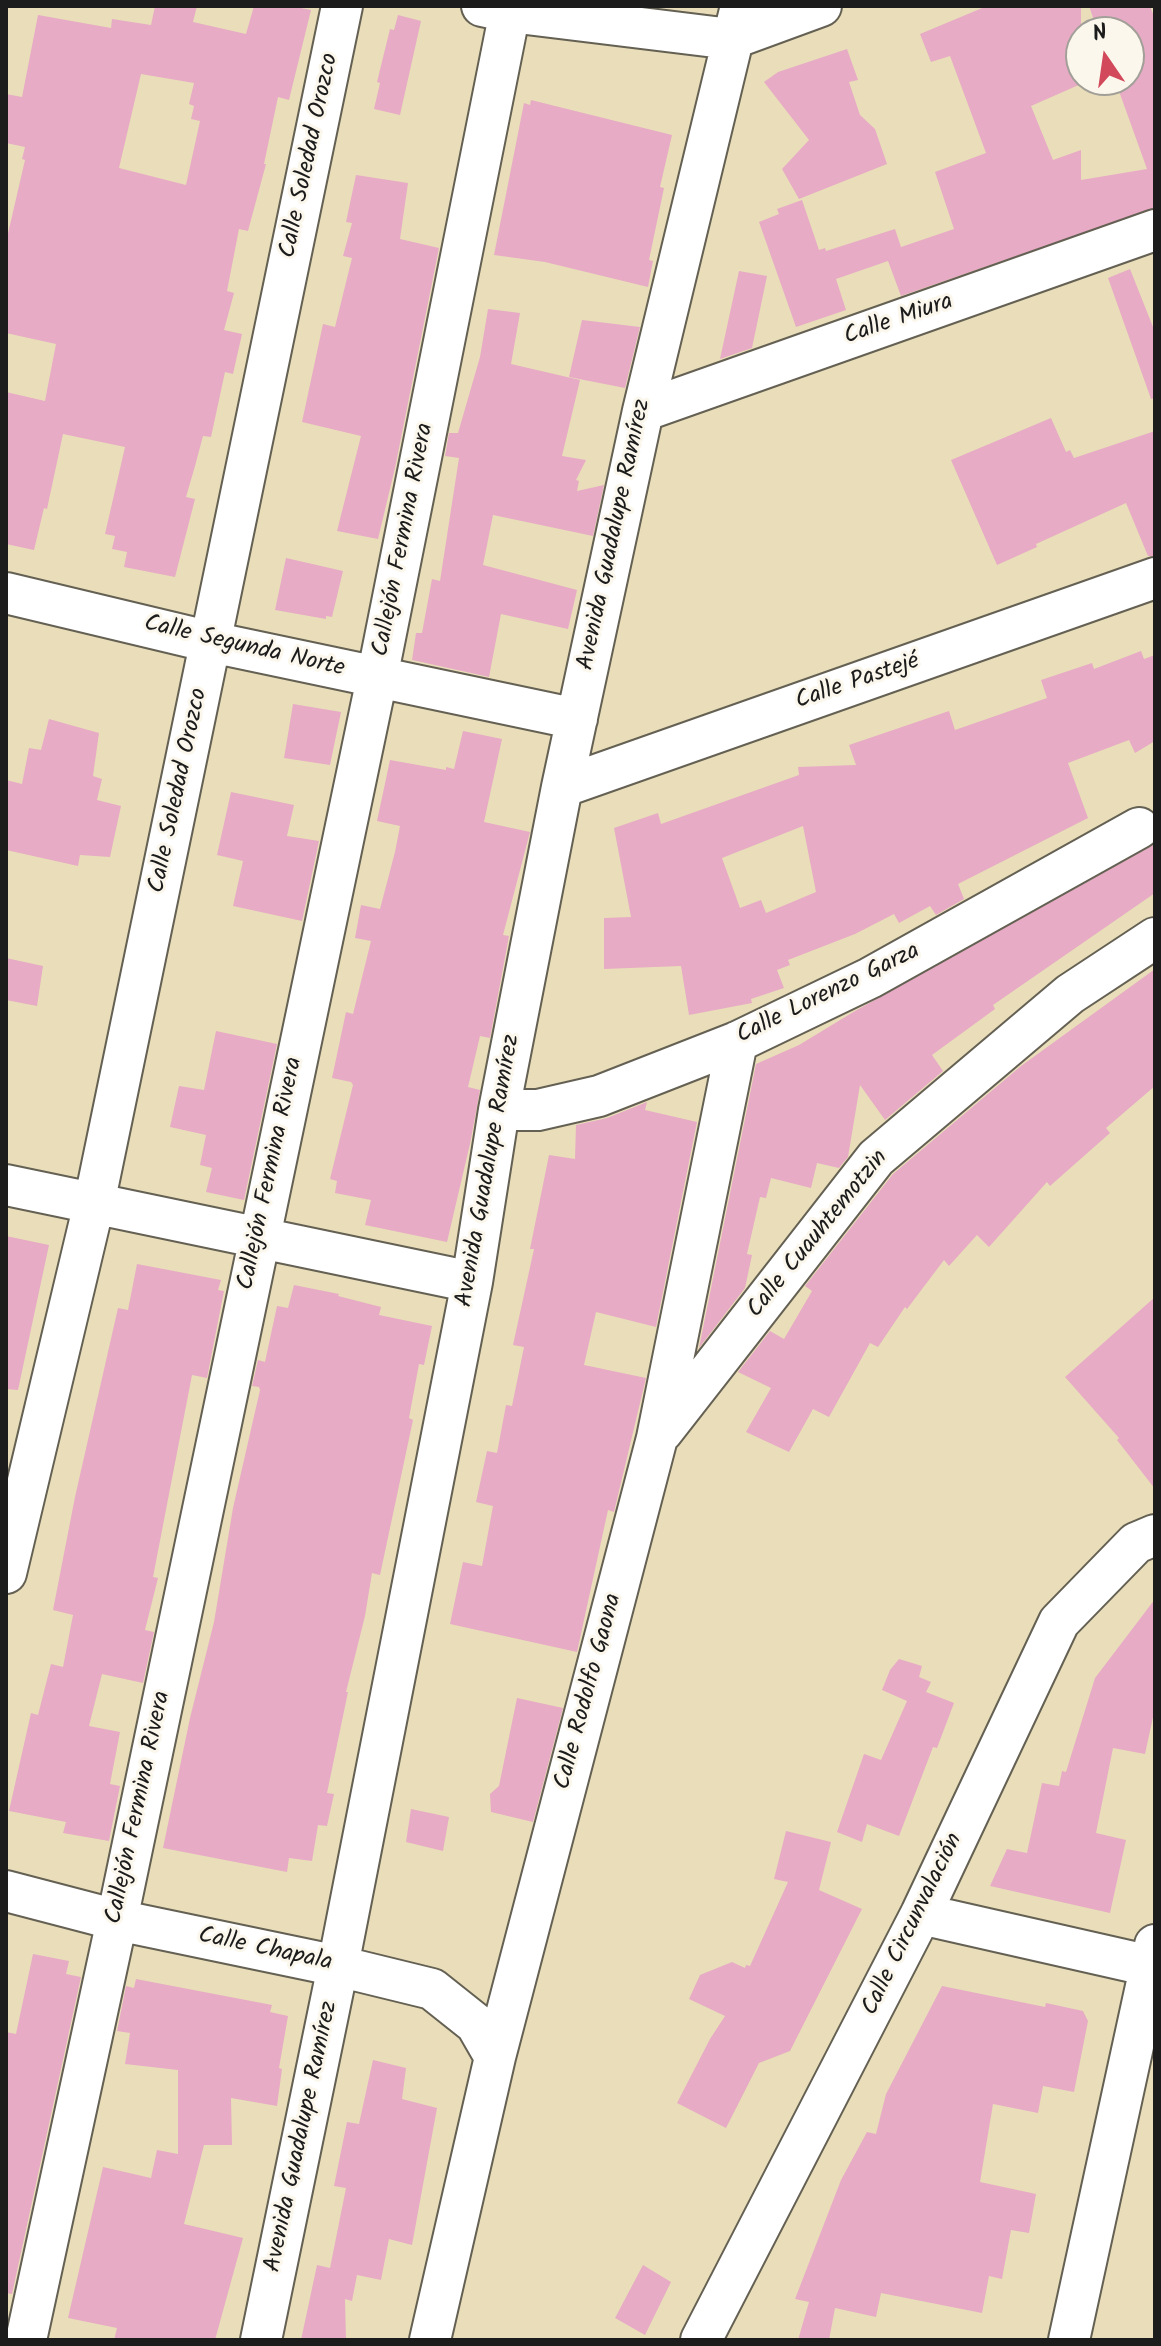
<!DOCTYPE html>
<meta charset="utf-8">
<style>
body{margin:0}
#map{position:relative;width:1161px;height:2346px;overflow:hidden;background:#e9deb9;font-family:Kalam,sans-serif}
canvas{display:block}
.frame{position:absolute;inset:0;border:8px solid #1c1c1c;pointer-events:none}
.north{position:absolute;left:1065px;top:16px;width:80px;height:80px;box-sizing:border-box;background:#fbf7ec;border:2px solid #a29f99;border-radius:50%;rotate:347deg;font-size:22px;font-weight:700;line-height:32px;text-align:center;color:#1c1c1c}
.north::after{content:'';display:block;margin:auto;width:28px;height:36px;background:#d1495b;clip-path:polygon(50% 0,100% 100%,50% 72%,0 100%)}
</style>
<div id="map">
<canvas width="1161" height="2346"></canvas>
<div class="frame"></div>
<div class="north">N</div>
</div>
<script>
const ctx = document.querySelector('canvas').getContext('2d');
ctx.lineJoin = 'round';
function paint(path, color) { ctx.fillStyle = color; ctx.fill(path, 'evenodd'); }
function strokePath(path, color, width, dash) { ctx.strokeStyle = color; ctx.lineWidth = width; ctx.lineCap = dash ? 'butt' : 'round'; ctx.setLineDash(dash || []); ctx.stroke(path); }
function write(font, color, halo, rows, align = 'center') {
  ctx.font = font + ' Kalam,sans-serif'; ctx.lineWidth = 6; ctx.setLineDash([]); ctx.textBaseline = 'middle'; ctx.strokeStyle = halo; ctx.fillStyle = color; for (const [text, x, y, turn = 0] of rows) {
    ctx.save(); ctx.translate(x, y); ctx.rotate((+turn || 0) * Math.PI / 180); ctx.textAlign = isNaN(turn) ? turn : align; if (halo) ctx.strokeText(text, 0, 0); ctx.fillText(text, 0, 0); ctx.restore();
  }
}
paint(new Path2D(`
 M155 6H197L193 22 246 34 254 6H291L311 10 289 100 278 97 264 164H266L248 231 239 229 227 291 234 293 224 330 242 334 233 374 225 372 211 437 203 436 195 466 186 497 195 499 175 577 124 567 127 552 112 549 115 536 105 534 125 447 63 434 47 509 44 508 34 550 6 544V392L45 401 56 344 6 333V242L25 160 22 159 25 147 6 143V94L22 97 38 15 111 28 112 19 151 25ZM141 74 194 83 189 104 194 106 191 119 200 121 186 185 119 168Z
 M987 6H1081V84L1031 106 1053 160 1081 150V180L1147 169 1115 80H1129V32H1098L1089 6H1150L1155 19V208L901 296 888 261 836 279 846 310 796 327 759 222 779 214 777 209 802 200 819 250 825 248 826 251 895 229 901 247 954 229 935 172 986 153 950 56 931 62 920 34Z
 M398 15 421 21 400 115 374 109 380 83 377 82 390 29 394 30Z
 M847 49 858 80 849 82 860 115 875 129 887 164 799 199 782 169 809 140 764 82 778 72Z
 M531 100 672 135 660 187 664 188 649 260 653 261 648 287 545 262 494 255 524 103 530 105Z
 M356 175 408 183 400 239 439 248 395 468 378 539 337 531 361 436 302 422 323 324 335 327 352 258 343 256 352 223 346 222Z
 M1130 269 1155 332V398L1151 399 1108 278Z
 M739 271 767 276 752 348 720 359Z
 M488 309 520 313 511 364 580 380 562 456 586 460 576 480 579 481 577 491 604 485 593 536 493 515 483 565 577 590 568 629 501 614 489 677 412 660 416 633H422L432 579 440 581 459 458 445 456 449 433H458L480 357Z
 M582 320 640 327 625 388 569 377Z
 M1051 418 1066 452 1070 450 1074 458 1155 431V556H1148L1126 503 1036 544 1037 547 997 565 951 460Z
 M286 558 343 571 332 617 326 616V619L275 610Z
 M1141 651 1144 659 1155 655V741L1135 753 1129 740 1068 763 1088 818 958 884 964 899 936 915 930 906 899 923 894 914 855 934 788 960 790 965 777 970 784 988 751 999 752 1003 689 1015 681 966 604 969V918L631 917 614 828 658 813 661 824 799 775 798 767 856 765 849 745 949 711 955 730 1047 698 1041 680 1092 663 1094 669ZM803 826 816 892 766 913 761 900 740 908 722 858Z
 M293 704 341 712 330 765 284 758Z
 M49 719 99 733 93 776 102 779 97 800 121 806 110 857 80 855 78 866 6 850V780L22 784 29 748 41 750Z
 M463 731 502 739 484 822 530 832 503 935 509 936 490 1038 480 1036 468 1087 480 1090 470 1144 447 1242 365 1225 371 1200 335 1193 337 1181 330 1179 353 1085 351 1082 332 1078 346 1012 353 1014 371 941 355 938 361 905 380 909 395 852 400 826 377 821 390 760 446 770V767L454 769Z
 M231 792 294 805 287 836 319 841 302 921 233 906 243 861 217 855Z
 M1155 844V893L993 1005 995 1009 932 1055 943 1071 885 1120 860 1085 848 1157 839 1168 817 1163 811 1188 771 1178 766 1198 760 1197 747 1254 752 1255 745 1288 699 1348 756 1064 799 1045 855 1011Z
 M6 958 43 966 37 1006 6 1000Z
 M1155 969V1086L1106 1128 1110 1133 1050 1186 1047 1182 989 1247 977 1235 949 1266 944 1260 907 1309 905 1307 878 1347 870 1343 829 1417 813 1409 789 1452 746 1432 771 1388 738 1372 770 1331 784 1339 812 1291 805 1286 893 1174 1021 1066Z
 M216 1031 277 1044 244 1200 206 1192 212 1168 200 1165 206 1135 170 1127 179 1086 204 1090Z
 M647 1102 645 1110 697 1122 656 1327 596 1312 584 1365 646 1378 614 1512 608 1510 577 1652 450 1624 463 1562 482 1566 493 1506 476 1502 487 1451 497 1453 506 1405 512 1406 524 1347 513 1345 534 1249H530L549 1155 575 1159 576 1125 607 1118Z
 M6 1236 49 1245 18 1390 6 1389Z
 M137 1264 221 1280 218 1290 224 1291 207 1378 192 1375 153 1577 158 1578 145 1630 154 1632 143 1683 102 1674 89 1726 120 1732 110 1784 120 1786 109 1841 63 1833 66 1822 9 1811 31 1713 38 1715 51 1664 63 1667 73 1615 53 1610 75 1497 118 1308 128 1310Z
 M294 1285 339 1294 338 1296 381 1307 379 1315 432 1326 424 1365 419 1364 409 1418 413 1420 380 1575 372 1573 365 1616 346 1692H348L327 1793 334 1794 327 1826 318 1825 312 1861 289 1858 287 1872 163 1848 190 1718 214 1622 233 1508 260 1390 259 1387 252 1386 258 1360 265 1362 277 1306 288 1308Z
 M1155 1297V1489L1117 1440 1119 1438 1065 1377Z
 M1155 1599V1708L1145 1754 1113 1748 1096 1833 1126 1840 1110 1913 990 1886 1007 1849 1027 1853 1042 1783 1059 1786 1062 1771 1066 1772 1095 1678Z
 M899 1659 922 1666 919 1677 931 1682 926 1692 954 1703 937 1748 933 1747 899 1836 867 1824 862 1842 837 1832 864 1754 881 1760 907 1701 882 1690 890 1670Z
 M517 1698 563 1708 533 1822 491 1812 490 1794 499 1786Z
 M411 1809 449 1817 443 1851 406 1842Z
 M786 1831 831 1842 819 1890 862 1909 790 2051 759 2063 726 2128 677 2103 710 2039 725 2016 689 1999 700 1975 732 1962 745 1968 746 1965 750 1966 788 1882 774 1879Z
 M33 1954 69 1961 66 1974 81 1977 12 2294 6 2293V2032L16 2034Z
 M136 1979 272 2005 270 2012 288 2016 279 2068 282 2069 277 2106 231 2098 232 2145H204L184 2224 243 2238 215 2340H114L117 2328 68 2318 103 2167 151 2178 157 2150 178 2154V2070L125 2064 130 2033 117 2031 126 1986 134 1988Z
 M942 1986 1045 2007 1046 2003 1083 2011 1088 2021 1074 2092 1043 2086 1038 2113 993 2104 980 2182 1036 2194 1029 2233 1011 2230 1002 2279 989 2276 982 2313 881 2293 876 2317 835 2308 829 2340H798L809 2302 795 2299 841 2180 867 2132 876 2134 886 2094Z
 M373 2060 406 2068 402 2099 437 2108 412 2245 389 2239 381 2280 357 2275 352 2301 345 2299 346 2340H301L317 2265 330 2268 346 2188 334 2186 347 2122 359 2124Z
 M643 2265 671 2282 645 2335 615 2318Z`), '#e7abc5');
const minor = new Path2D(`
 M482 6 510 12 731 39 821 6
 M643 411 1155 230
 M6 593 211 642 577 719
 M562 787 1155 578
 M499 1110H538L599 1096 737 1042 870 978 1139 828
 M6 1185 472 1282
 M662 1432 876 1158 1070 994 1155 938
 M6 1573 94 1204 342 6
 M6 1891 117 1920 338 1966 432 1989 476 2024 495 2057
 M921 1914 1155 1967
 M26 2340 117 1920 377 678 511 6
 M261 2340 338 1966 472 1282 499 1110 562 787 643 411 741 6
 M430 2340 495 2057 657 1438 737 1042
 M701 2340 921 1914 1059 1622 1136 1543 1155 1535
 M1069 2340 1155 1945`);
strokePath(minor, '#646053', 44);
strokePath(minor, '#fff', 40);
write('24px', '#1c1c1c', '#fbf7ec', [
 ["Calle Soledad Orozco",311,156,-78],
 ["Calle Miura",899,321,-19],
 ["Avenida Guadalupe Ramírez",616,535,-78],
 ["Callejón Fermina Rivera",405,540,-79],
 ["Calle Segunda Norte",244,648,13],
 ["Calle Pastejé",858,683,-19],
 ["Calle Soledad Orozco",180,791,-78],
 ["Calle Lorenzo Garza",829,995,-26],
 ["Avenida Guadalupe Ramírez",490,1171,-80],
 ["Callejón Fermina Rivera",272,1174,-78],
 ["Calle Cuauhtemotzin",819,1235,-51],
 ["Calle Rodolfo Gaona",590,1692,-75],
 ["Callejón Fermina Rivera",140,1808,-78],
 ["Calle Circunvalación",914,1925,-64],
 ["Calle Chapala",265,1951,12],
 ["Avenida Guadalupe Ramírez",303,2137,-78]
]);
</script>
